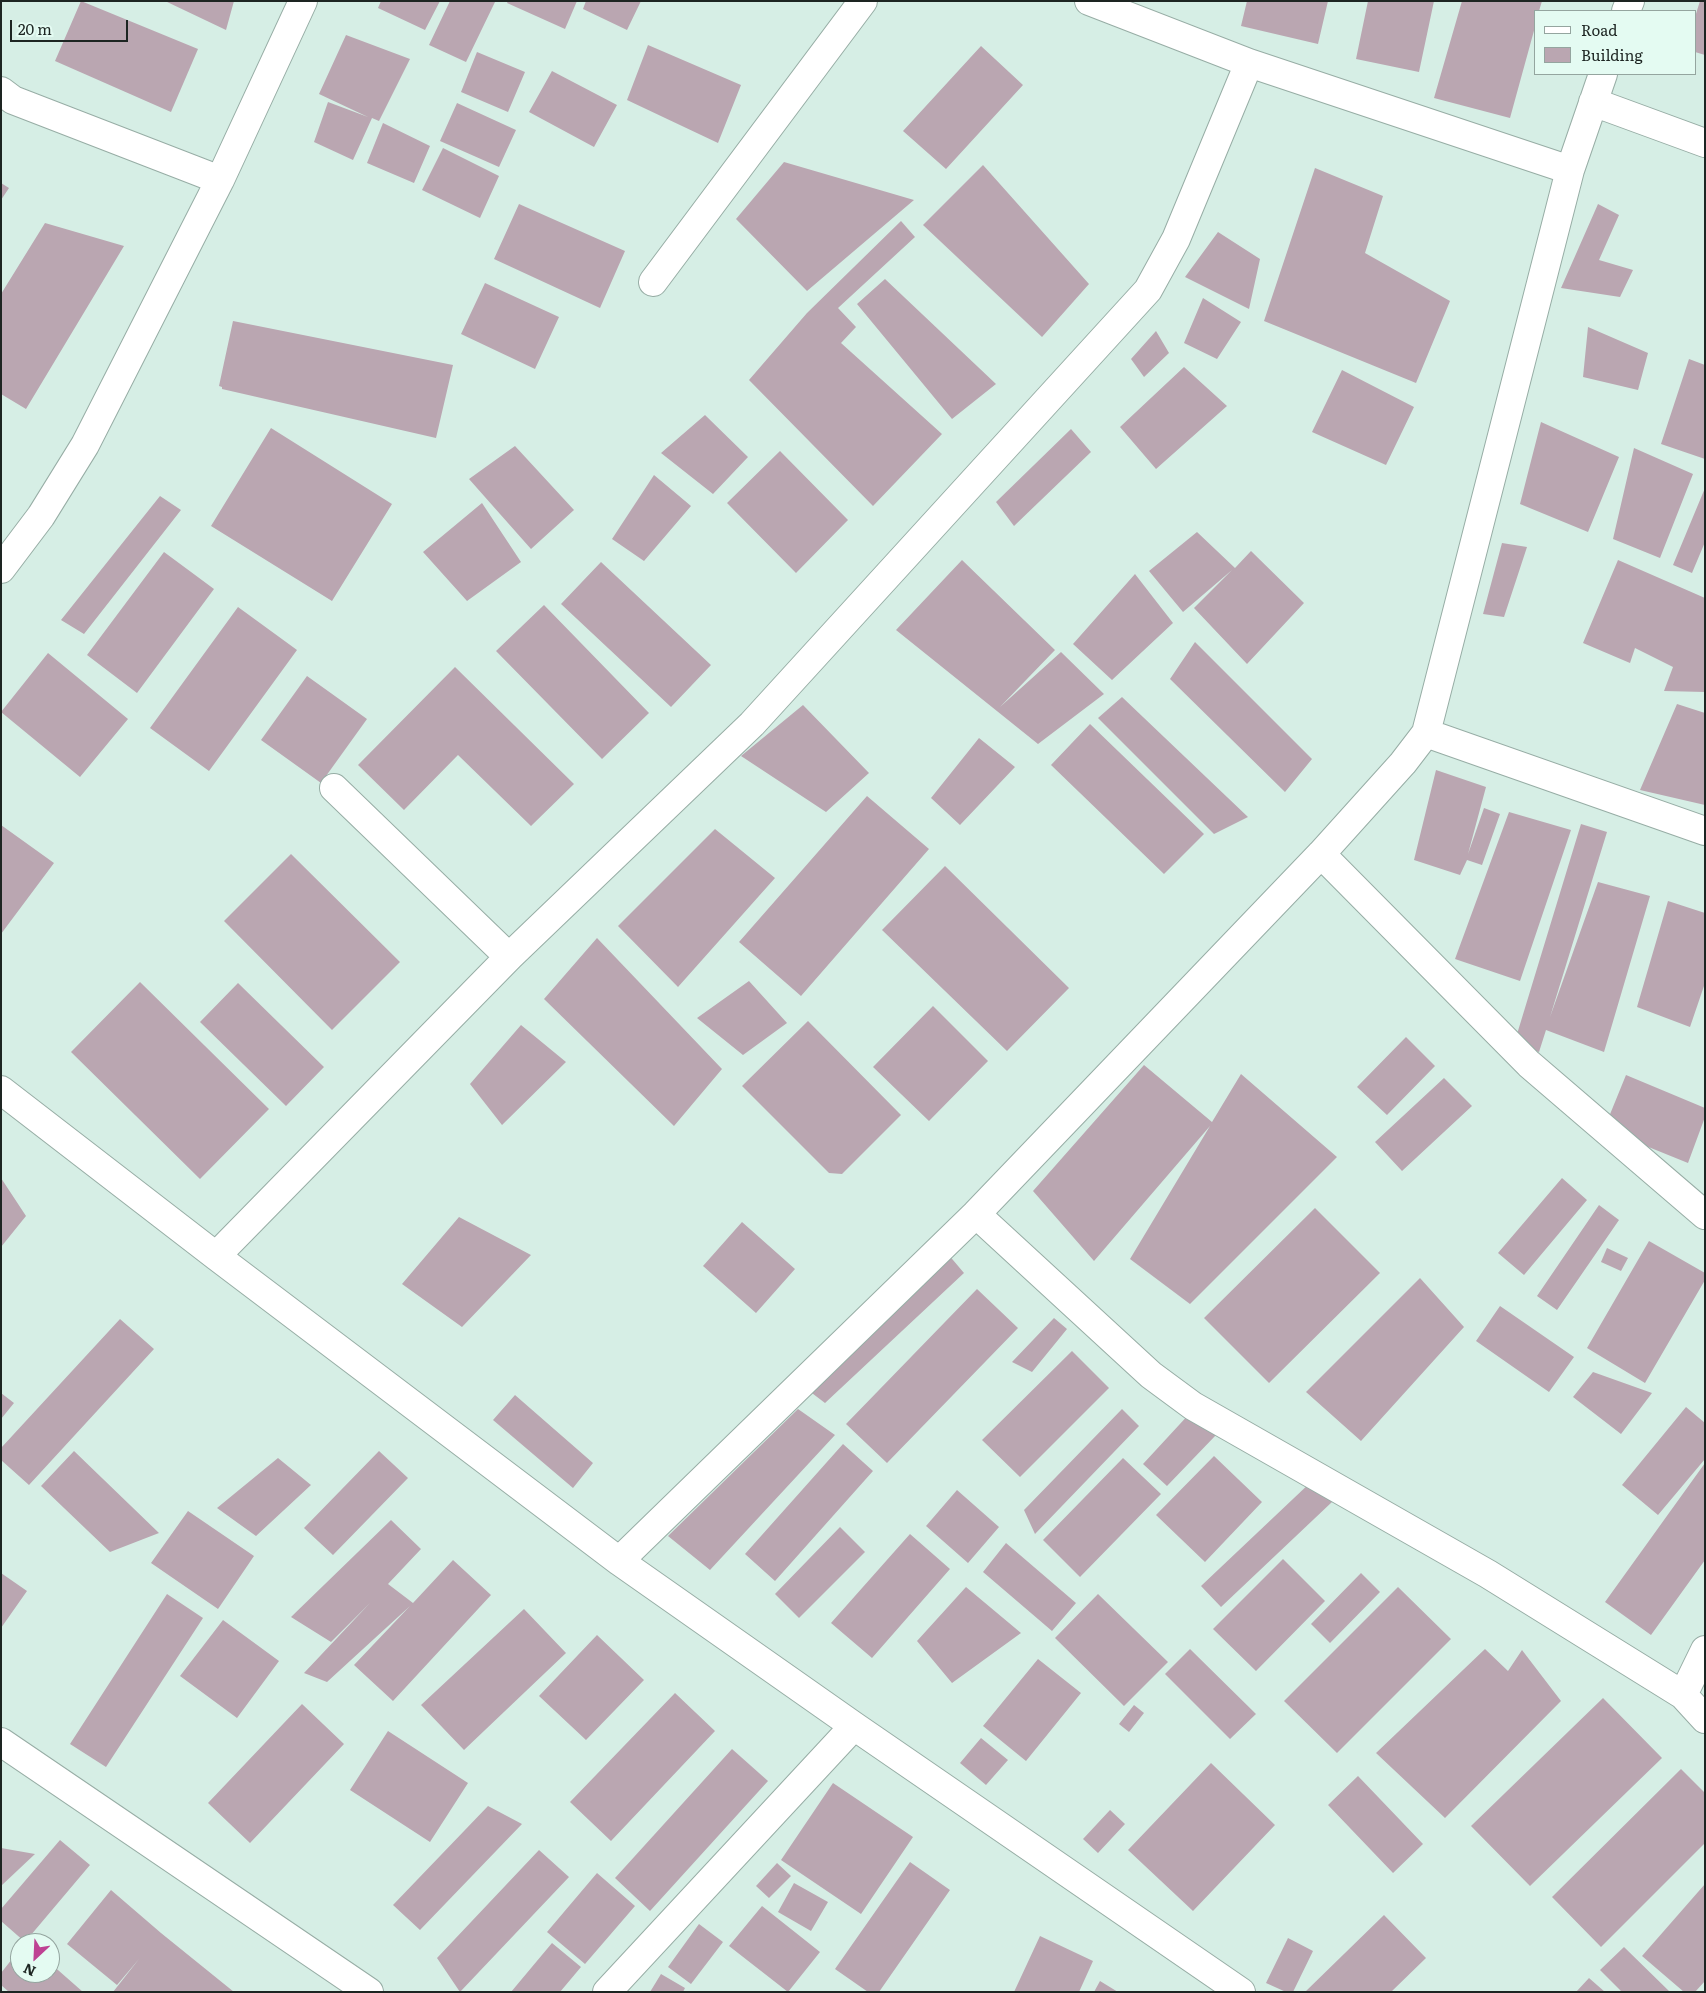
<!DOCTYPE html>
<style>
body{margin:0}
#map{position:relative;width:1706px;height:1993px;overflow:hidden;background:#d6eee5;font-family:Literata,serif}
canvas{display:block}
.frame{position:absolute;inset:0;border:2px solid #1d2522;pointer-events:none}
.legend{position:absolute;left:1534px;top:10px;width:162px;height:65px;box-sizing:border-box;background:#e4fbf2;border:1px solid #94a59f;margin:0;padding:6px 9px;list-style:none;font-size:15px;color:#1d2522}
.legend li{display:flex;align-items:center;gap:10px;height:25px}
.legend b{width:25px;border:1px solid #94a59f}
.north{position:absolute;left:10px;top:1933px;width:50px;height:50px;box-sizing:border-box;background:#e4fbf2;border:1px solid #94a59f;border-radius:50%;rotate:205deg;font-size:14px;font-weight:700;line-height:20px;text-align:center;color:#1d2522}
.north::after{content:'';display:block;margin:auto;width:18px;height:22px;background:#be4293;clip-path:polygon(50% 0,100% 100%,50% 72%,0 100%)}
.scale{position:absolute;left:10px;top:20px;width:118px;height:22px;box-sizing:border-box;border:2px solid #1d2522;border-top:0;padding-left:6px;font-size:15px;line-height:18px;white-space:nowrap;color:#1d2522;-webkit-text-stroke:4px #e4fbf2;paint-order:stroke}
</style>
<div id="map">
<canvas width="1706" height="1993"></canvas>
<div class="frame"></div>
<ul class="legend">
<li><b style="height:6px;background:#fff"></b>Road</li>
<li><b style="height:14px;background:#baa6b1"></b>Building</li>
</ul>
<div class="north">N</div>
<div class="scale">20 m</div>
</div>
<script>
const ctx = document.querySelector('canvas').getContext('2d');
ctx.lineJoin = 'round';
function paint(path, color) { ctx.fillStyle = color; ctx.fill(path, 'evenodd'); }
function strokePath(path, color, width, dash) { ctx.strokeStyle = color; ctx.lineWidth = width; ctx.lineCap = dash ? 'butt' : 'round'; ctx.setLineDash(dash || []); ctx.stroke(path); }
paint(new Path2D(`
 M81 1 198 49 171 112 55 61Z
 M165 1H234L226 30Z
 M381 1H440L425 30 378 8Z
 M450 1 495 2 466 62 429 45Z
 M508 1H577L565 29 507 3Z
 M586 1H641L627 30 583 9Z
 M1247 1H1328L1318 44 1241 26Z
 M1368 1H1434L1419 72 1356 59Z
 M1462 1H1542L1539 11H1535V27L1510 118 1434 98Z
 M1700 1H1705V55L1695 52V17Z
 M346 35 410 59 379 121 372 118 353 160 314 142 328 102 368 117 319 94Z
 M648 45 741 85 718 143 627 100Z
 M981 46 1023 85 946 169 903 131Z
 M477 52 525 72 508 112 461 92Z
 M552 71 617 105 594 147 529 112Z
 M457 103 516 130 499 167 440 141Z
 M383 123 430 146 414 183 367 163Z
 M443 148 499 176 480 218 422 190Z
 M784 162 914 200 807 291 736 219Z
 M983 165 1089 284 1042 337 923 225Z
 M1315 168 1383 196 1365 253 1450 301 1416 383 1264 321Z
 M1 183 9 188 1 200Z
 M519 204 625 251 600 308 494 259Z
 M1598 204 1619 215 1599 260 1633 270 1620 297 1561 288Z
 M901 221 915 237 838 308 856 327 841 343 942 434 873 506 749 380 807 313Z
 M45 223 124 246 26 409 1 394V294Z
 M1218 232 1260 259 1249 309 1185 277Z
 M885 279 996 384 952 419 857 304Z
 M485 283 559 317 535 369 461 334Z
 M1203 298 1241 322 1217 359 1184 343Z
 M233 321 453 365 436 438 222 389V387L219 386Z
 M1588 327 1648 353 1638 390 1583 377Z
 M1156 331 1169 353 1144 377 1131 359Z
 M1689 359 1705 365V459L1661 444Z
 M1184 367 1227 406 1156 469 1120 427Z
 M1342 370 1414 407 1386 465 1312 432Z
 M705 415 748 457 713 494 661 453Z
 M1541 422 1619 457 1588 532 1520 504Z
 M271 428 392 504 332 601 211 526Z
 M1071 429 1091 452 1014 526 996 502Z
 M515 446 574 510 531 549 469 479Z
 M1634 448 1693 474 1660 558 1613 539Z
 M780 451 848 520 796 573 727 503Z
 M654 475 691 506 644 561 612 539Z
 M1705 488V542L1692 573 1673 565Z
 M160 496 181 510 84 634 61 620Z
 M482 503 521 562 467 601 423 552Z
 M1197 532 1235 568 1251 551 1304 603 1247 664 1194 608 1232 570 1183 612 1149 571Z
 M1502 543 1527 547 1504 617 1483 614Z
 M164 552 214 589 137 693 87 655Z
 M962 560 1055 650 1000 707 1061 652 1104 694 1038 744 896 630Z
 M1618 560 1705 598V692L1664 691 1673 667 1635 648 1630 663 1583 643Z
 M601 562 711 665 671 707 561 604Z
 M1135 574 1173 623 1112 680 1073 644Z
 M544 605 649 713 602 759 496 651Z
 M238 607 297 650 209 771 150 728Z
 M1195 642 1312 759 1285 792 1170 679Z
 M48 653 128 719 80 777 1 712Z
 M455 667 574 784 531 826 458 755 404 810 358 765Z
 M307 676 367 719 321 783 261 740Z
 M1122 697 1248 817 1214 834 1098 718Z
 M1677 704 1705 713V805L1640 790Z
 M803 705 869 773 826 812 741 756Z
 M1090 724 1204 834 1164 874 1051 765Z
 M979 738 1015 767 960 825 931 798Z
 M1436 770 1486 787 1468 854 1484 808 1500 814 1482 865 1467 860 1460 875 1414 860Z
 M867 796 929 849 801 996 739 942Z
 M1509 812 1571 830 1520 981 1455 959Z
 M1581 824 1607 832 1550 1017 1598 882 1650 896 1604 1052 1546 1030 1539 1052 1514 1044Z
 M1 825 54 863 1 934Z
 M715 829 775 878 678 987 618 926Z
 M291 854 400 962 332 1030 224 921Z
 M945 866 1069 988 1007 1051 882 930Z
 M1668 901 1705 913V983L1690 1027 1637 1007Z
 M597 938 722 1069 674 1126 544 999Z
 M749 981 787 1023 743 1055 697 1018Z
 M140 982 269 1109 200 1179 71 1052Z
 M238 983 324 1067 286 1106 200 1022Z
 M933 1006 988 1061 929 1121 873 1067Z
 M808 1021 901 1115 842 1174 829 1173 742 1086Z
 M521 1025 566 1062 502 1125 470 1084Z
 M1406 1037 1435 1066 1387 1115 1357 1087Z
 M1144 1065 1212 1122 1241 1074 1337 1157 1190 1304 1130 1259 1210 1126 1094 1261 1033 1191Z
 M1626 1075 1705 1108V1117L1688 1163 1604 1129Z
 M1444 1078 1472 1106 1402 1171 1375 1142Z
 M1 1178 26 1216 1 1247Z
 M1562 1178 1587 1200 1524 1275 1498 1253Z
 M1599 1205 1619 1220 1557 1310 1537 1296Z
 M1315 1208 1380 1273 1269 1383 1204 1318Z
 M459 1217 531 1255 462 1327 402 1284Z
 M742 1222 795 1269 756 1313 703 1266Z
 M1649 1241 1705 1273V1280L1645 1383 1587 1348Z
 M942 1247 964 1273 825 1403 800 1384Z
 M1607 1248 1628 1258 1621 1271 1601 1262Z
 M1420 1278 1464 1327 1361 1441 1306 1392Z
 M977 1289 1018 1328 887 1463 846 1424Z
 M1500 1306 1574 1357 1549 1392 1476 1341Z
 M1054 1318 1067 1329 1032 1372 1012 1362Z
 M120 1319 154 1349 29 1485 1 1460V1448Z
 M1072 1351 1109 1388 1020 1477 982 1440Z
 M1593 1372 1652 1393 1621 1434 1573 1397Z
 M1 1393 14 1403 1 1419Z
 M515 1395 593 1463 573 1488 493 1420Z
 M1686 1407 1705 1423V1459L1658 1515 1622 1485Z
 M798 1409 835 1435 710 1570 668 1536Z
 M1122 1409 1139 1426 1035 1534 1024 1510Z
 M1191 1412 1216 1435 1167 1486 1143 1464Z
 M843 1444 873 1471 775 1581 745 1554Z
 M74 1451 159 1533 110 1552 41 1486Z
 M379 1451 408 1478 333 1555 304 1528Z
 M1214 1456 1262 1502 1205 1562 1156 1515Z
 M278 1458 311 1485 256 1536 217 1508Z
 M1123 1458 1161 1494 1080 1577 1043 1540Z
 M1705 1463V1560L1651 1635 1605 1602Z
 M1312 1481 1332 1502 1221 1607 1201 1586Z
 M957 1490 999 1527 968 1563 926 1526Z
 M188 1511 254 1556 218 1609 151 1563Z
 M391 1520 421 1549 388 1584 413 1603 453 1560 491 1595 393 1701 354 1665 410 1606 327 1682 304 1673 370 1603 331 1642 291 1617Z
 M840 1527 865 1552 799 1618 775 1594Z
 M910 1534 950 1569 872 1658 831 1623Z
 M1006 1543 1076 1603 1052 1631 983 1572Z
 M1283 1559 1325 1601 1256 1671 1213 1629Z
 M1 1573 27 1591 1 1628Z
 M1361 1573 1380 1592 1330 1643 1311 1624Z
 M966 1587 1021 1633 952 1683 917 1641Z
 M1398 1587 1451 1639 1337 1753 1284 1701Z
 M167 1594 203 1618 106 1767 70 1744Z
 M1098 1594 1168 1662 1124 1706 1055 1638Z
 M524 1609 566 1653 464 1750 421 1705Z
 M223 1620 279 1661 237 1718 180 1676Z
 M597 1635 644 1680 586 1740 539 1696Z
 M1190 1649 1256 1714 1230 1739 1165 1674Z
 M1485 1649 1508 1671 1522 1650 1561 1701 1445 1818 1376 1753Z
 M1038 1659 1081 1693 1026 1761 983 1726Z
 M675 1693 715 1731 611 1841 570 1802Z
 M1603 1698 1662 1758 1530 1886 1471 1826Z
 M302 1704 344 1744 250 1843 208 1803Z
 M1134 1705 1144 1713 1129 1732 1119 1724Z
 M388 1731 468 1783 430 1842 350 1790Z
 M981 1738 1008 1760 986 1785 960 1763Z
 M732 1749 768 1781 650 1911 615 1878Z
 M1211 1763 1275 1825 1193 1911 1128 1850Z
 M1681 1769 1705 1793V1843L1601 1947 1552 1897Z
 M1358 1776 1423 1844 1393 1873 1328 1805Z
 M833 1783 913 1837 861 1914 781 1860Z
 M488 1806 522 1824 420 1930 393 1905Z
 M1110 1810 1125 1824 1098 1853 1083 1839Z
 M60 1840 90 1865 25 1942 1 1921V1909Z
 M1 1848 35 1854 1 1886Z
 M539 1850 569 1877 460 1992 437 1958Z
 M910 1862 950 1890 879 1992H868L835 1969Z
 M777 1863 791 1876 769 1898 756 1886Z
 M597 1873 635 1906 585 1964 547 1932Z
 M794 1883 828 1902 811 1931 778 1912Z
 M1705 1884V1981L1695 1992H1684L1642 1956Z
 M111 1890 161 1933 234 1992H113L139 1959 117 1985 67 1944Z
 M762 1906 820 1952 788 1992 729 1946Z
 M1384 1915 1426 1958 1391 1992H1305Z
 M699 1924 723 1942 691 1984 668 1967Z
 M1040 1936 1093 1961 1079 1992H1014Z
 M1288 1938 1313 1951 1293 1992H1286L1266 1983Z
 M552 1943 581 1967 560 1992H511Z
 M1624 1947 1670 1992H1622L1600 1970Z
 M20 1949V1973H50V1963L83 1992H9L1 1985V1973Z
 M661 1974 685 1988 683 1992H650Z
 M1589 1978 1605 1992H1576Z
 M1100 1981 1118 1992H1094Z`), '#baa6b1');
const street = new Path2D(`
 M1089 1 1249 63 1570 170
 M1626 11 1630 1
 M1 91 13 100 220 180
 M1593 102 1705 143
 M653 282 863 1
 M1 569 41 516 85 445 220 180 303 1
 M1426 733 1705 831
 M334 788 509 957
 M1321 854 1529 1064 1705 1215
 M1 1090 216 1256 619 1561 854 1726 1241 1992
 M976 1214 1151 1375 1193 1406 1488 1574 1683 1695 1705 1719
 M216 1256 509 957 752 724 1148 290 1176 239 1249 63
 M619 1561 976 1214 1321 854 1403 763 1426 733 1570 170 1603 74
 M1683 1695 1705 1650
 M1 1742 369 1992
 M607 1992 854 1726`);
strokePath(street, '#97ada5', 30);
strokePath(street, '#fff', 28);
</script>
